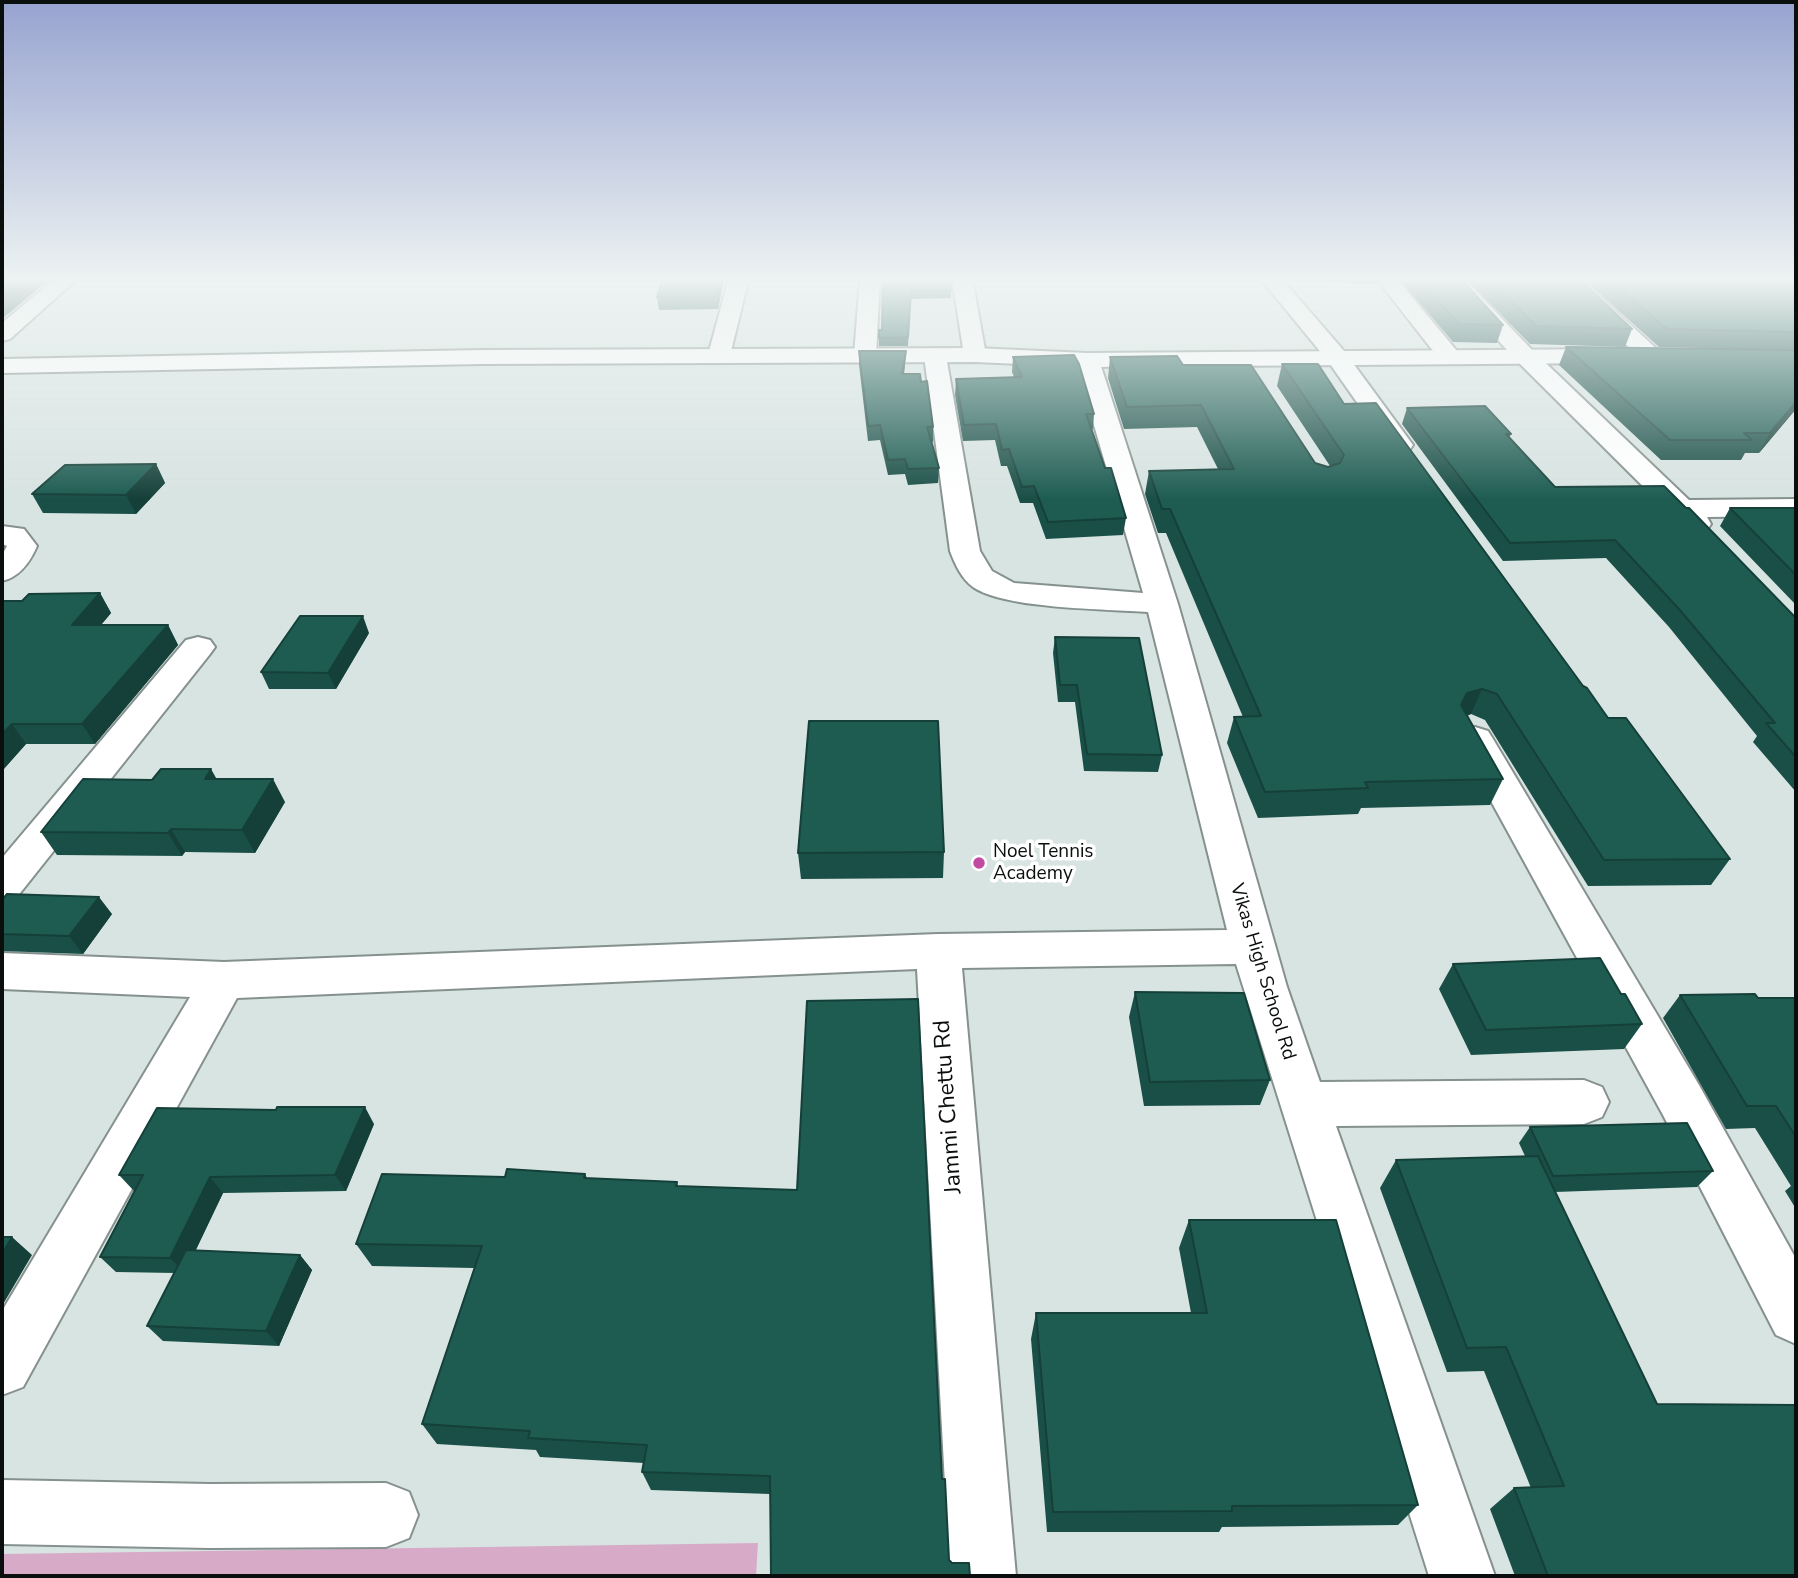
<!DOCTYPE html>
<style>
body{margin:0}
#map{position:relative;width:1798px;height:1578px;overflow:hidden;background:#d8e4e2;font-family:"Nunito Sans",sans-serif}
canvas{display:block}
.frame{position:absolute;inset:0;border:4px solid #0a0e0d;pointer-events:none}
</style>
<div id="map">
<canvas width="1798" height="1578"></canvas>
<div class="frame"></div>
</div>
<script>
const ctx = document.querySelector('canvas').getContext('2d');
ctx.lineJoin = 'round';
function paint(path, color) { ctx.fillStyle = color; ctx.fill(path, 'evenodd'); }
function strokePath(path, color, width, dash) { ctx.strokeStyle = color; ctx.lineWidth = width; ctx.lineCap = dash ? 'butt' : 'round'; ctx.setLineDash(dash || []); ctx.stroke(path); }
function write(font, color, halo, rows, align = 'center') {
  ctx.font = font + ' "Nunito Sans",sans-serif'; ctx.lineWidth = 7; ctx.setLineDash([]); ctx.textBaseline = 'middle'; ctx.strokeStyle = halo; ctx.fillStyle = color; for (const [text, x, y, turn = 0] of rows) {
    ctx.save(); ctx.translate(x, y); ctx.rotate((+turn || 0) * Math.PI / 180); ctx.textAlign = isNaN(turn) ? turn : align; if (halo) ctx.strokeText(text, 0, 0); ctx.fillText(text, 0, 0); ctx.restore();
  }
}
paint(new Path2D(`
 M758 1543 756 1576H2V1554Z`), '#d7abc8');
const minor = new Path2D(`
 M56 278H78L10 339 2 341V323Z
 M729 278H749L730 355 727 360H711L708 355Z
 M860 278H880L876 356 873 361H857L854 356Z
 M952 278H972L986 355 983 360H967L964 355Z
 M1260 278H1281L1344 351 1413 445 1409 451 1400 453 1391 451 1328 361Z
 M1376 278H1396L1457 351 1460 356 1457 361H1441Z
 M1442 278H1463L1532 350 1689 500 1796 499V516L1707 517 1711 524 1707 530 1697 533 1687 530 1516 360Z
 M1557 278H1579L1659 351 1662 356 1659 361H1643Z
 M935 349 943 351 946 356 980 551 992 571 1014 583 1143 593 1075 360 1079 355H1095L1099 360 1178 604 1287 987 1320 1082 1584 1080 1602 1087 1609 1102 1602 1117 1584 1124 1336 1126 1495 1576H1429L1236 964 962 968 1016 1576H950L917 969 237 998 23 1387 2 1395V1311L190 997 2 989V953L224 962 938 934 1227 930 1148 612C1106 609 1005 609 973 587 961 578 955 564 950 551L924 356 927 351Z
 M2 526 24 529 37 546C30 562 20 577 2 581V555L7 546 2 544Z
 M198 637 210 640 215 647 210 654 17 897 2 902V858L186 640Z
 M1475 727 1488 731 1493 739 1699 1085 1796 1259V1344L1776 1335 1663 1115 1457 739 1462 731Z
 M2 1480 210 1484 386 1483 409 1492 418 1515 409 1538 386 1547 210 1548 2 1544Z`);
const tertiary = new Path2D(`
 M975 348 1087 353 1616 349 1624 351 1627 356 1624 361 1616 363 1087 367 975 362 482 364 2 373V359L482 350Z`);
strokePath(minor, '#85918e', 4);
strokePath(tertiary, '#85918e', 4);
paint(minor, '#fff');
paint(tertiary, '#fff');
paint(new Path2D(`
 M663 278H724L718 309 659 310 657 297Z
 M883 278 951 291V298L911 299 908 346H879V330H882Z
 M1300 278H1379L1377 284 1302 281Z
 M1398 278H1460L1503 325 1497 343 1453 342Z
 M1465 278H1578L1632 329 1625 347 1530 344Z
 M1582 278H1796V409L1759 453H1745L1741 460H1661L1559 365 1566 347 1781 350 1659 347Z
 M859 351H906L904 374 933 427V442H931L939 468 938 483 908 485 905 474 888 475 880 440 868 441 859 365Z
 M1013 357 1094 414 1093 429H1092L1105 468 1126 518 1123 535 1046 539 1033 503H1020L1007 466H1001L995 440 963 441 955 395 956 379 1014 377 1012 372Z
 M1110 357 1183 365 1315 463 1328 467 1330 466 1277 386 1282 364 1344 404 1583 686 1608 718 1730 859 1711 885 1588 886 1485 720 1471 714 1467 716 1503 779 1490 805 1361 808 1358 814 1258 818 1227 743 1234 717H1243L1166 533H1158L1145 494 1149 471 1218 469 1197 427 1124 429 1108 378Z
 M1407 408 1511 434 1509 438 1555 487 1796 617V792L1753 742 1757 736 1669 627 1606 558 1503 561 1402 424Z
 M156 464 165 483 136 514 43 513 32 494Z
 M1730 508H1796V605L1720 526Z
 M100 593 111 613 101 625H168L178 645 95 744H26L2 771 22 601Z
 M369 633 336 689H269L261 672Z
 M1055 637 1162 755 1158 772 1084 771 1075 702H1058L1053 653Z
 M216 779 285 802 255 853 185 852 182 856 57 855 41 832 152 780Z
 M944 852 943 878 801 879 798 853Z
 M2 900 112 914 83 954 2 951Z
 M1453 964 1642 1024 1624 1049 1471 1055 1439 989Z
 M1135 992 1270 1080 1260 1105 1144 1106 1129 1017Z
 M1680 995 1758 998H1796V1209L1785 1191 1791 1186 1755 1128 1726 1129 1663 1018Z
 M374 1124 346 1191 223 1193 195 1251 300 1255 312 1270 279 1346 163 1341 147 1326 175 1273 116 1272 100 1257 135 1191H134L119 1175Z
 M1530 1127 1713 1171 1697 1187 1555 1192 1657 1404 1796 1576H1515L1490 1509 1514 1488H1531L1484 1371 1447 1372 1380 1188 1396 1160 1525 1156 1519 1143Z
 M585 1174 587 1178 677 1182 678 1186 942 1479 949 1560 970 1576 770 1494 651 1490 642 1472 644 1463 540 1457 536 1450 437 1444 422 1424 474 1268 372 1266 356 1244Z
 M1189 1220 1418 1505 1398 1525 1222 1527 1219 1532H1047L1031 1339 1036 1313H1191L1179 1248Z`), '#1a4f47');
paint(new Path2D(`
 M22 278H49L50 279 2 319V294Z
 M720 278H724L718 309 716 296Z
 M906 351 905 365 902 388V374Z
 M1796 402V409L1759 453 1770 433Z
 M156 464 165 483 136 514 126 495Z
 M100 593 111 613 84 645 72 625Z
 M363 616 369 633 336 689 328 673Z
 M168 625 178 645 95 744 82 724Z
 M1482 689 1471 714 1456 718 1461 705 1467 693Z
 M12 724 26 744 2 771V734Z
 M211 769 224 792 205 779Z
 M273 779 285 802 255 853 242 830Z
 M171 829 185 852 182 856 168 833Z
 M99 897 112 914 83 954 69 936Z
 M365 1107 374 1124 346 1191 335 1175Z
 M210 1177 223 1193 185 1273 170 1258Z
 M12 1237 32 1255 2 1306V1254Z
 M300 1255 312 1270 279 1346 266 1331Z`), '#154039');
const building = new Path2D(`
 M2 278H22L2 294Z
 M663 278H720L716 296 657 297Z
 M883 278H950L951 291H911L908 337 879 338V330H882Z
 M1418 278H1460L1503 325 1459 324Z
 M1488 278H1578L1632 329 1536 326Z
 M1607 278H1796V332L1667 329Z
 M1566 347 1796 350V402L1770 433H1744L1752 440H1670Z
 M859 351H906L902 374H920L921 382 927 381 933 427H927L939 468 908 469 905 459 888 460 880 425 868 426Z
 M1074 355 1079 364 1094 414H1086L1105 468H1111L1126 518 1048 522 1034 486 1022 487 1009 449 1002 450 996 424 964 425 956 379 1022 377 1013 357Z
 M1177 356 1183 365H1251L1315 463 1328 467 1340 463 1344 455 1282 364H1318L1344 404 1376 403 1583 686 1587 688 1608 718H1626L1730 859 1604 860 1497 694 1482 689 1467 693 1461 705 1503 779 1365 782 1368 788 1265 792 1234 717 1261 716 1170 509H1162L1149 471 1234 469 1201 405 1127 407 1110 357Z
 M1485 406 1511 434H1506L1555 487 1664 486 1686 508H1689L1794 616 1796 617V757L1766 723H1775L1679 609 1615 540 1510 543 1407 408Z
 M156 464 126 495 32 494 65 465Z
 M1730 508H1796V575Z
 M100 593 72 625H168L82 724H12L2 734V601H22L29 594Z
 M300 616H363L328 673 261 672Z
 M1055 637 1139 638 1162 755 1087 754 1077 685H1060Z
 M809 721H938L944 852 798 853Z
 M161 769H211L205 779H273L242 830 171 829 168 833 41 832 83 779 152 780Z
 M7 894 99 897 69 936 2 934V900Z
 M1600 958 1621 994H1625L1642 1024 1486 1030 1453 964Z
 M1135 992 1244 993 1270 1080 1150 1082Z
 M1755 994 1758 998H1796V1137L1776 1106H1747L1680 995Z
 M918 999 942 1479H945L949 1560 952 1563H969L970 1576H771L770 1476 642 1472 647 1445 528 1438 530 1431 422 1424 482 1246 356 1244 382 1174 505 1177 507 1169 585 1174 584 1178 677 1182 676 1186 797 1190 807 1001Z
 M277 1107H365L335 1175 210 1177 170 1258 100 1257 143 1175H119L157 1108 276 1110Z
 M1687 1123 1713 1171 1553 1176 1530 1127Z
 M1538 1156 1657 1404 1796 1405V1576H1548L1514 1488 1564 1486 1506 1347 1467 1348 1396 1160Z
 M1189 1220H1336L1418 1505 1232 1506V1511L1053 1512 1036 1313H1207Z
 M2 1237H12L2 1254Z
 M186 1250 300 1255 266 1331 147 1326Z`);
paint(building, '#1e5c52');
strokePath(building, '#154039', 2);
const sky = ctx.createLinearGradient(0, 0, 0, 499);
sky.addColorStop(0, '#97a3d0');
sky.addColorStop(0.56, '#edf3f2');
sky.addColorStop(1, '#edf3f200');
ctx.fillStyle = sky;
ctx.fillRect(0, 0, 1798, 499);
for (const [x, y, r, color] of [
 [979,863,7,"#c14ba1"]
]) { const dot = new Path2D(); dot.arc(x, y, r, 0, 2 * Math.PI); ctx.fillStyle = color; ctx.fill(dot); strokePath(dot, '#fff', 2.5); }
write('19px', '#0a0e0d', '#fff', [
 ["Noel Tennis",993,852],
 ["Academy",993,874]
], 'left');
write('19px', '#0a0e0d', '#fff', [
 ["Vikas High School Rd",1262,972,73]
]);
write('23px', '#0a0e0d', '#fff', [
 ["Jammi Chettu Rd",949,1107,-94]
]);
</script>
